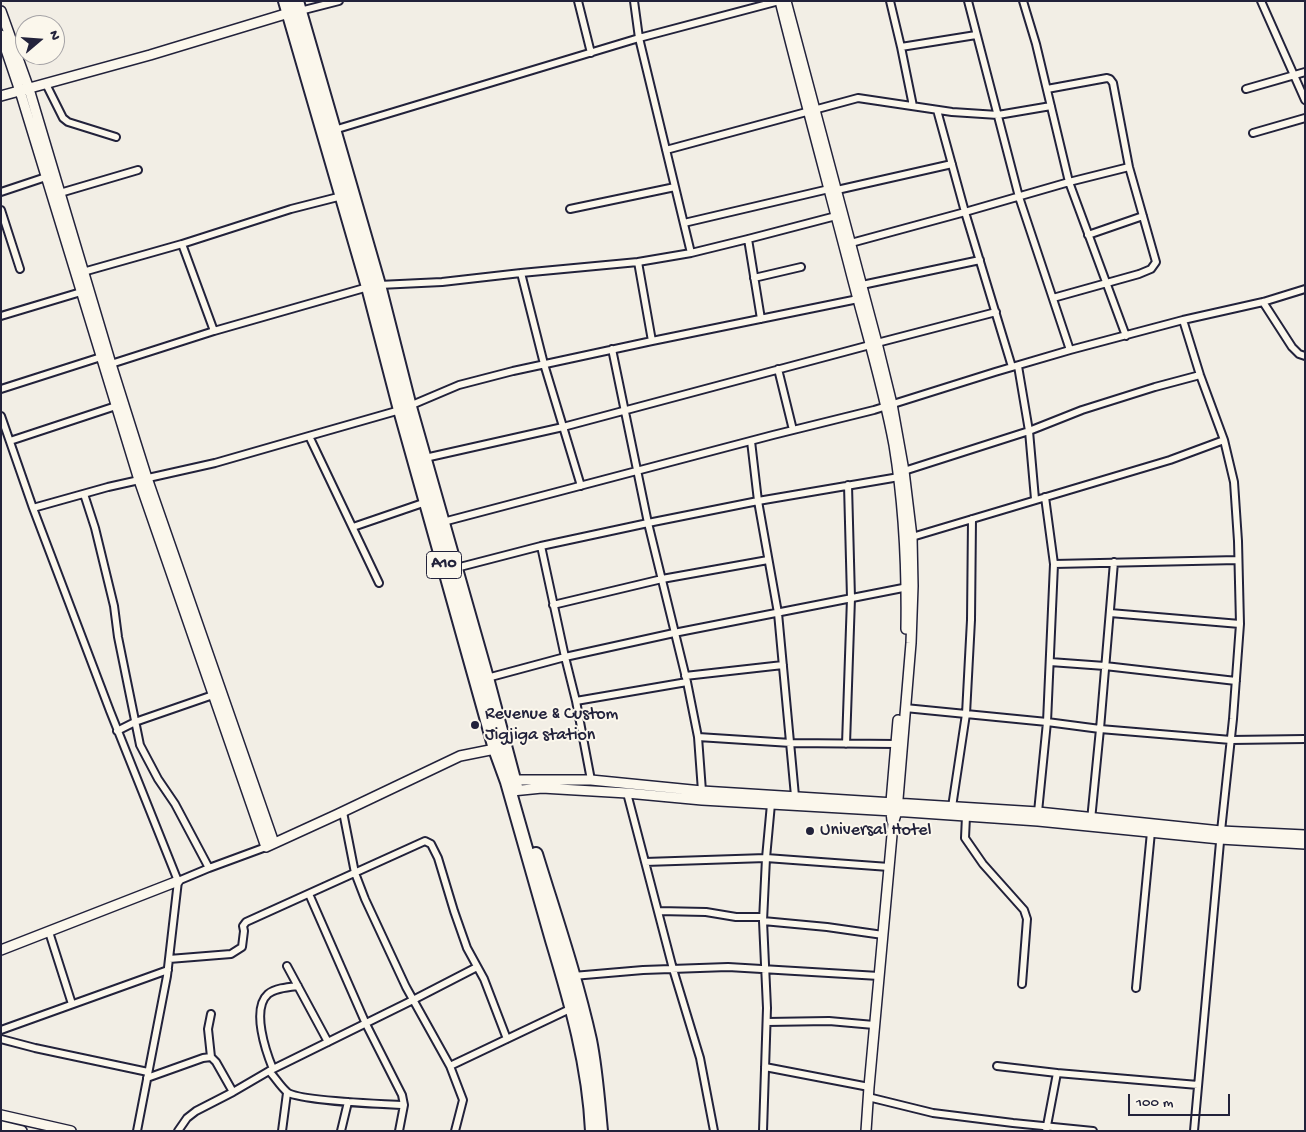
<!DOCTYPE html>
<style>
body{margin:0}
#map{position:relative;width:1306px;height:1132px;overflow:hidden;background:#f2eee5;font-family:"Gochi Hand",sans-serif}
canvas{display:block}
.frame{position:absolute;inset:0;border:2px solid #22223b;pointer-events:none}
.north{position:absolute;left:15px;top:15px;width:50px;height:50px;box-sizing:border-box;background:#fbf7ec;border:1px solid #a4a2a5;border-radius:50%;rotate:72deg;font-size:14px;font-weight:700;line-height:20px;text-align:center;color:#22223b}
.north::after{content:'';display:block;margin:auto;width:18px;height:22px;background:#22223b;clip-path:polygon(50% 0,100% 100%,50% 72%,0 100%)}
.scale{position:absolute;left:1128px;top:1094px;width:102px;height:22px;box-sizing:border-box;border:2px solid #22223b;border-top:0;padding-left:6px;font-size:15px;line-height:18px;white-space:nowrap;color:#22223b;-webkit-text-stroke:4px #fbf7ec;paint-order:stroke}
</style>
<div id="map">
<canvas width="1306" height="1132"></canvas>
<div class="frame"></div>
<div class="north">N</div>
<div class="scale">100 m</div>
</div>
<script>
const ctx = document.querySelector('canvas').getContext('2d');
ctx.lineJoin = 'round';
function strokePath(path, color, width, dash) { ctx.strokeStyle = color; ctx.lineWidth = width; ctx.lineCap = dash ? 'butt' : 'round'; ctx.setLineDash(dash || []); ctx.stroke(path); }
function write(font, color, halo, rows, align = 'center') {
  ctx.font = font + ' "Gochi Hand",sans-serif'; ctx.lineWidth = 4; ctx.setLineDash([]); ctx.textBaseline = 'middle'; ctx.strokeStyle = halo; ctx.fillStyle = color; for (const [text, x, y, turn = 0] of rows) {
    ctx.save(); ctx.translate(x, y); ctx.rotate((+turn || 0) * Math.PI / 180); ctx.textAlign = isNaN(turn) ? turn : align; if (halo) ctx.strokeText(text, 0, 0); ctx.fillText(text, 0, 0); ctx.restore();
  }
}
const street = new Path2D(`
 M578 1 591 53
 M634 1 639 38 691 253
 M890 1 901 47 913 106
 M968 1 1019 197 1070 350
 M1023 1 1036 44 1069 182 1126 336
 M1261 1 1305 100
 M300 11 339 1
 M901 47 976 35
 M46 84 63 118 68 122 116 137
 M1047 89 1107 78 1110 79 1113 83 1129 167 1156 262 1151 269 1139 274 1053 298
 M1246 89 1305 72
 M937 110 965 212 1012 367
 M334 130 639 38 779 1
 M1253 133 1305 118
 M666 150 858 98 952 112 998 115 1051 106
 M837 190 952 164
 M1 192 46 177
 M60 193 138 170
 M570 209 675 187
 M1 210 20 269
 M684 223 829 189
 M1088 235 1143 216
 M748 239 761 319
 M851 243 965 212 1069 182 1129 167
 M182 244 214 331
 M638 262 652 341
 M83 272 182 244 291 209 342 196
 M521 273 544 364 581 486
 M754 278 801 267
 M379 285 442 282 521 273 638 262 691 253 748 239 836 216
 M862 285 980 260
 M1263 302 1292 347 1299 354 1305 356
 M1 316 81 292
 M1183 320 1200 375 1224 440 1234 482 1238 541 1240 624 1233 719 1221 831 1194 1131
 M877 343 996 312
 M612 349 648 523 687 682 698 737 702 791
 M111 364 214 331 368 287
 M1018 366 1029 431 1035 499
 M778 369 793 430
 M1 389 101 357
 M1 416 33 508 110 711 178 881 167 976 137 1131
 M309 436 379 583
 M10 441 116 406
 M751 441 758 501 778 613 795 796
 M425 458 563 427 870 345
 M904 471 1029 431 1082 410 1155 387 1200 375
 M84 494 95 528 114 606 118 637 140 745 158 779 175 804 209 868 266 847
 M33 508 108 487 215 463 309 436 400 410 459 385 513 371 652 341 858 299
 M443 522 773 435 874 410 995 372 1070 350 1183 320 1263 302 1305 289
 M353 527 426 502
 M912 537 1170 460 1224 440
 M541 546 565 657 576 701 591 780
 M1054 564 1238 560
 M456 568 541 546 648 523 758 501 899 477
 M553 605 662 579 768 560
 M1110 613 1240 624
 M1050 662 1105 666 1236 681
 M685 676 783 665
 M487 678 565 657 674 633 908 587
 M576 701 687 682
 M905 708 1047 722 1100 729 1231 740 1305 739
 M117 731 135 722 213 695
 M698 737 791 743 896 744
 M846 744 851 598 848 485
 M627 793 673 969 700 1058 714 1131
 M952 807 966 714 971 620 972 519
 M343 812 355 873 365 899 406 987 450 1066 463 1100 455 1131
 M1038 812 1047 722 1054 564 1045 497
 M966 816 965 838 983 864 1024 910 1027 919 1022 984
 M1091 820 1100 729 1114 562
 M645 862 766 858 889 867
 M178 881 209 868
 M309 894 366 1024 402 1095 404 1105 399 1131
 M658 911 706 912 736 917H763
 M763 921 827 927 883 935
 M49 932 72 1004
 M169 959 231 954 242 947 244 931 243 926 246 922 425 841 431 844 438 858 454 911 467 948 484 979 507 1039
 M287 966 328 1042
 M573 976 643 970 728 967 879 976
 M1136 988 1151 832
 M211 1014 208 1029 211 1057
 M767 1022 829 1021 874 1025
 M1 1030 168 970
 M1 1039 35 1048 148 1072
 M450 1066 572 1008
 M997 1066 1057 1073 1198 1085
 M765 1067 869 1087
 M273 1069C266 1052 251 1009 268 994 275 988 288 987 298 986
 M269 1071C275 1077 280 1086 287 1092 298 1101 384 1104 404 1105
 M147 1078 203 1058 211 1057 216 1062 233 1092
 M868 1097 933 1113 1013 1123 1093 1131
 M178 1131 187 1118 196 1111 233 1092 269 1071 413 1000 477 967
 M282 1131 287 1093
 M341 1131 348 1102
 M763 1131 767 1008 763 921 766 858 771 804
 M1046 1131 1057 1073`);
const secondary = new Path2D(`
 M780 1C802 89 826 177 849 265 864 324 883 385 894 445 904 506 907 567 906 629
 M786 1 877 343 892 404 904 471 912 537 913 586 911 643 897 811 893 824 869 1087 866 1131
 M1 11 29 89 111 364 147 478 274 843
 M1 35 20 91 139 480 266 847 336 815 460 756 500 748
 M1 96 150 55 292 12
 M510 781 514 780H591L702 791 1038 812 1221 831 1305 835
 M512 791 542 788 627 793 702 800 893 811 1038 821 1220 839 1305 844
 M892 821 891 811V802L898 720
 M1 950 178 881
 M1 1115 71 1131
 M1 1126 22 1131`);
const highway = new Path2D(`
 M285 1 368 287 400 410 495 749 507 782C522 835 537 888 552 940 571 1003 589 1065 592 1131
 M297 1 379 285 410 407 487 678 516 787
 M536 854C555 916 576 977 590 1040 596 1070 598 1100 601 1131`);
strokePath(street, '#22223b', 10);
strokePath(secondary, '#22223b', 12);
strokePath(highway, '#22223b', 16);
strokePath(street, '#fbf7ec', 6);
strokePath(secondary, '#fbf7ec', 9);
strokePath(highway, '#fbf7ec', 12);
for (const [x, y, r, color] of [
 [475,725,5,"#22223b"],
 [810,831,5,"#22223b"]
]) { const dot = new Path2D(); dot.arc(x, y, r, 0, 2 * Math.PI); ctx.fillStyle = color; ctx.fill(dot); strokePath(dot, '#fbf7ec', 2); }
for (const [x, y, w] of [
 [444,565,35]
]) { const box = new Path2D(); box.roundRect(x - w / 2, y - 13.5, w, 27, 4); ctx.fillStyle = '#fbf7ec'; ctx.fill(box); strokePath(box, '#22223b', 1); }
write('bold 16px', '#22223b', null, [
 ["A10",444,565]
]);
write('18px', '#22223b', '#fbf7ec', [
 ["Revenue & Custom",485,715],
 ["Jigjiga station",485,736],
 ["Universal Hotel",820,831]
], 'left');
</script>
